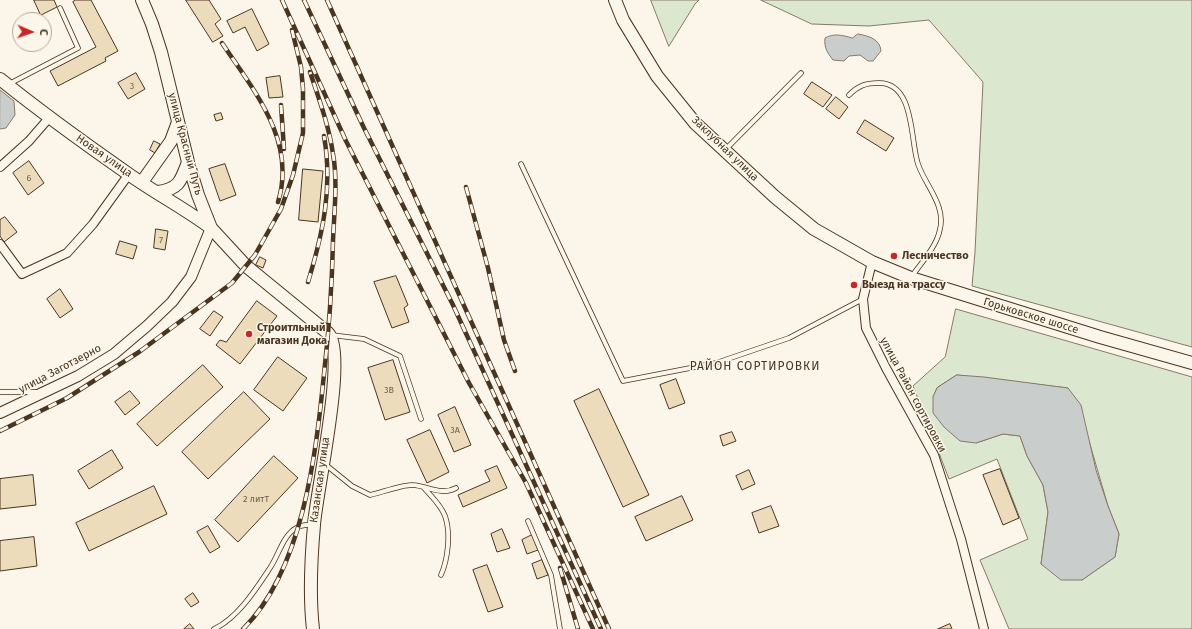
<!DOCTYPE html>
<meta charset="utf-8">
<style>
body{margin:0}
#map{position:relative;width:1192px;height:629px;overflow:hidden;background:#fbf6e9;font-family:"Fira Sans",sans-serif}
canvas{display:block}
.north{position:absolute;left:12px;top:12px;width:40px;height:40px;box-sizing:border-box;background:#fbf6e9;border:1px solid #b4a999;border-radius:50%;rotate:92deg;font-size:11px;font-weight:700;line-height:16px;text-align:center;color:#4a3520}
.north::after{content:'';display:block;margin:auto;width:14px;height:18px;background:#c62828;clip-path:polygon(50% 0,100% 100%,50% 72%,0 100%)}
</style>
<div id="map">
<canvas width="1192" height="629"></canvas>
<div class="north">С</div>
</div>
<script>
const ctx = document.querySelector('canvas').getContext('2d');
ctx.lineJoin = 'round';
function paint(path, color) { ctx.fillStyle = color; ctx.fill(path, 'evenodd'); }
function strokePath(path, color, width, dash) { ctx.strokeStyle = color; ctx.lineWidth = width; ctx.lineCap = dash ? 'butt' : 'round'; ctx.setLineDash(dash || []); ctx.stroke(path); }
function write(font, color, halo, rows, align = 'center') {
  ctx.font = font + ' "Fira Sans",sans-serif'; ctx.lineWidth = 3; ctx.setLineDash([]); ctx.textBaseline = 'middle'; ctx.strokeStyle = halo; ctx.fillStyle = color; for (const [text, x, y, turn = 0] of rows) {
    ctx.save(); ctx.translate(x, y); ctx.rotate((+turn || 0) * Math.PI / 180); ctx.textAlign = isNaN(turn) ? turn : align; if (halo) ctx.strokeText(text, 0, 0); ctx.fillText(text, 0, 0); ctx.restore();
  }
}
const green = new Path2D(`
 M651 0H699L695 4 669 46Z
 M761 0H1192V347L972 286 975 252 983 82 929 20 869 26 812 24Z
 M956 309 1192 377V629H1009L980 560 1028 539 997 459 949 479 913 386 945 357ZM957 375 1068 388 1089 441 1108 506 1119 534 1115 557 1082 580 1041 564 1048 512 1043 485 1027 456 1020 436 1003 434 976 443 933 397 937 388Z`);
paint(green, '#dce7d0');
strokePath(green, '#887966', 1);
const water = new Path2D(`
 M858 34C869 36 880 39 881 51L873 61H868L860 55 849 56 844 61 833 60C827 52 824 48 825 38 834 33 842 35 852 38Z
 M0 90 14 101 15 115 6 128 0 129Z
 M957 375 984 377 1068 388 1081 405 1096 470 1108 506 1119 534 1115 557 1082 580H1061L1041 564 1048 512 1043 485 1027 456 1020 436 1003 434 976 443 960 441 944 427 933 413V397L937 388Z`);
paint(water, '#c9cecd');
strokePath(water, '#887966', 1);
const building = new Path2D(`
 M34 0H54L57 7 41 15Z
 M76 0H91L118 51 105 58 106 61 58 86 50 71 96 47 73 2Z
 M186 0H209L221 19 215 24 223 36 213 42Z
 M252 9 269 44 257 51 245 27 233 33 227 21Z
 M136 73 145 89 128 99 118 83Z
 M280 76 283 97 269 98 266 78Z
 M812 82 832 95 823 107 804 94Z
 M836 97 848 107 839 119 826 109Z
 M221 113 223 119 216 121 214 115Z
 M865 120 894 138 886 151 857 133Z
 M154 141 160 144 155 153 150 150Z
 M29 161 44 183 28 195 13 173Z
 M225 164 236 195 220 201 209 169Z
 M303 169 323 171 318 222 299 220Z
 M5 217 17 232 4 242 0 236V220Z
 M156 229 168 231 165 250 154 248Z
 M120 241 137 246 133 259 116 254Z
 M260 257 266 260 263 268 256 265Z
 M396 276 408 305 404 308 409 322 392 328 374 282Z
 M60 289 73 309 60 318 47 299Z
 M257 301 277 316 240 364 216 345 220 340 226 342Z
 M214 311 223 317 210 336 200 329Z
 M278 357 307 378 283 411 254 390Z
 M393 360 410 412 385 420 368 368Z
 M203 365 223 387 157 446 137 424Z
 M676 379 685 403 669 409 660 385Z
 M599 389 649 495 623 507 574 401Z
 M130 391 140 403 125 415 115 402Z
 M244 392 270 419 208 479 182 452Z
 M455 407 471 445 454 452 438 415Z
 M430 430 449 472 427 483 407 440Z
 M732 432 736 441 723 446 720 436Z
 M112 450 123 468 89 489 78 471Z
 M274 456 298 478 238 542 215 520Z
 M497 466 507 488 463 507 458 495 490 481 485 471Z
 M1000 469 1019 518 1003 525 983 475Z
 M749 470 755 484 742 490 736 476Z
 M33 475 36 505 0 509V479Z
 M154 486 167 514 89 551 76 523Z
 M682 496 693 520 646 541 635 517Z
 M771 506 779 526 759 533 752 513Z
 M208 526 220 547 210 553 197 532Z
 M502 529 510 548 497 552 491 534Z
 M532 535 538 550 527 554 522 540Z
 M34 537 37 566 0 571V541Z
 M542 560 548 575 537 579 532 564Z
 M487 565 503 607 488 612 473 570Z
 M193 593 199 602 191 607 185 599Z
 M190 624 194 629H184Z
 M950 624 952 629H938Z`);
paint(building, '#ecdcbc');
strokePath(building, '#4a3520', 1);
const service = new Path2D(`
 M9 84 78 48 60 8
 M849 95C858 86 865 83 879 83 915 83 910 140 918 164 925 185 946 205 940 229 937 246 922 262 912 276
 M726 149 801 73
 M521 164 623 381 716 363 789 338 863 299
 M331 335 364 339 400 356 421 419
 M0 392H37
 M326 465 352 486 370 495C380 493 404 484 413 485 427 486 442 496 456 488
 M424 488C431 496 441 505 445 516 451 533 448 559 441 575
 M528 521 551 575 560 629
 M214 629C238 618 256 589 270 568 279 555 283 534 298 527 302 525 309 525 313 524`);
const minor = new Path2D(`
 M0 167 29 141 49 118
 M0 244 22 274 67 253 93 224 129 174
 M872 262 863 299 866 328 886 368 934 455 961 539 984 629`);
const tertiary = new Path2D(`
 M0 413 78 376 114 354 147 326 172 302 191 277 211 228`);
const secondary = new Path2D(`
 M142 0 152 24 161 52 188 162 198 195 211 228 246 266 328 333C348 352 316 493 314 525 311 559 309 595 313 629
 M615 0 623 20 657 76 695 123 775 197 814 229 872 262 911 278 1100 337 1192 363
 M0 79C41 112 84 143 127 173 155 193 184 208 211 228
 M142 182 171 141 178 122
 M158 192C179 189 181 181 188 162`);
strokePath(service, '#4a3520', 5.5);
strokePath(minor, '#4a3520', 10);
strokePath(tertiary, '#4a3520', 12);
strokePath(secondary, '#4a3520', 14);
strokePath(service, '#fbf6e9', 4);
strokePath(minor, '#fbf6e9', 8);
strokePath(tertiary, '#fbf6e9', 10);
strokePath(secondary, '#fbf6e9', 12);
const rail = new Path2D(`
 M282 0 346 141 469 383 526 483 593 629
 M304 0 364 128 453 305 601 629
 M327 0 609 629
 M222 43C254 91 297 141 278 202
 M281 105 284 149
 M466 187 488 268 504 340 515 371
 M308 282C323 233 333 187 324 136
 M0 431 67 398 139 352 232 283 255 255 281 209 293 175 303 133V89L301 67 292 30
 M560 568 578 629
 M243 629C303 570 316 454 324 374 329 330 332 286 333 241 334 213 338 182 333 154 329 126 319 99 310 72`);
strokePath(rail, '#4a3520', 4.5);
strokePath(rail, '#fbf6e9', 3, [9]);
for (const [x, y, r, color] of [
 [894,256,4,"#c62828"],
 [854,285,4,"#c62828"],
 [249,334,4,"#c62828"]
]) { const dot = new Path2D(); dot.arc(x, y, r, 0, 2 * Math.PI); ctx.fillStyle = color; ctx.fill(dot); strokePath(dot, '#fbf6e9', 1.5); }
write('9px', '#725f47', null, [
 ["3",132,86],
 ["6",29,178],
 ["7",161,240],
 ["3В",389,390],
 ["3А",455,430],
 ["2 литТ",256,499]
]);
write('11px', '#4a3520', '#fbf6e9', [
 ["улица Красный Путь",185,144,75],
 ["Заклубная улица",725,149,44],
 ["Новая улица",104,156,35],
 ["Горьковское шоссе",1031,316,17],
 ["улица Заготзерно",60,369,-28],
 ["улица Район сортировки",913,395,62],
 ["Казанская улица",320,480,-82]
]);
write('bold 11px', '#4a3520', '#fbf6e9', [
 ["Лесничество",902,256],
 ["Выезд на трассу",862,285],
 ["Строитльный",257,328],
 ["магазин Дока",257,341]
], 'left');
ctx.letterSpacing = '1px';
write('12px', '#4a3520', '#fbf6e9', [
 ["РАЙОН СОРТИРОВКИ",755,367]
]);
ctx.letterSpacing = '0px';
</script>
